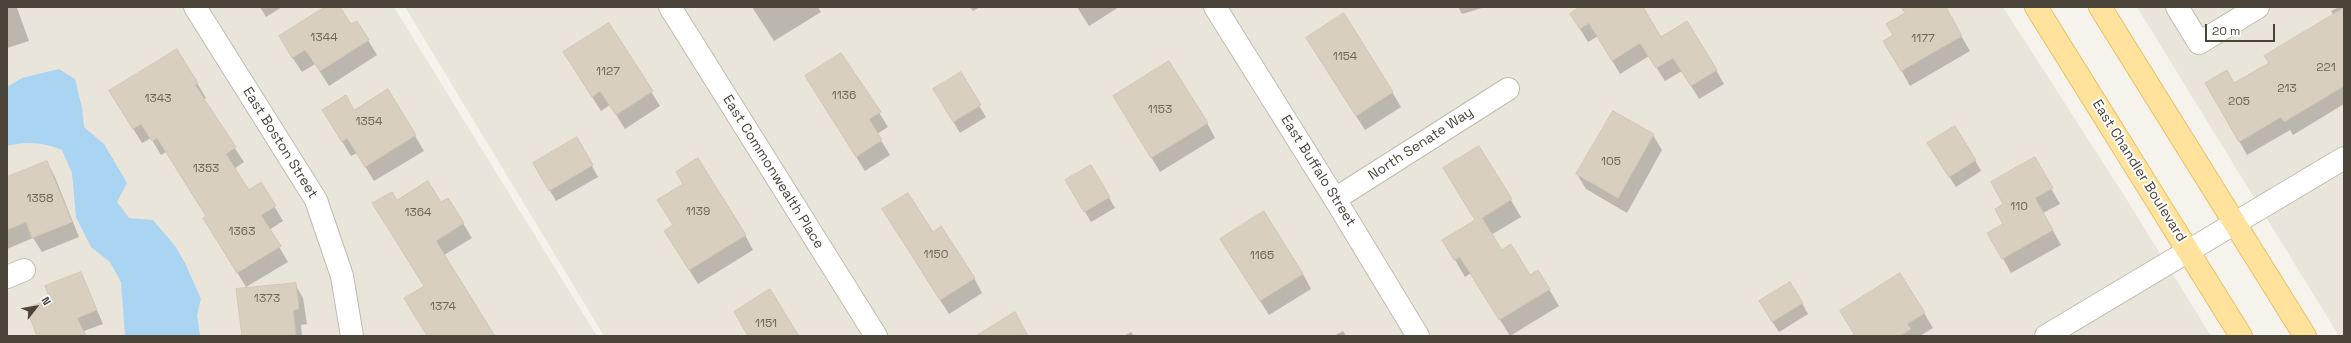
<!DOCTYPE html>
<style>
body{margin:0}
#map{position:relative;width:2351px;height:343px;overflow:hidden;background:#f6f3ec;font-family:"Space Grotesk",sans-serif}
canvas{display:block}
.frame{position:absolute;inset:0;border:8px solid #4b4439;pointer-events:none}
.north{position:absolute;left:16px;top:287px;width:40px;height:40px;-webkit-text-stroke:3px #fff;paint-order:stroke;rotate:59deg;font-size:11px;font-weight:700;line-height:16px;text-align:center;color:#4b4439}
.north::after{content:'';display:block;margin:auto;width:14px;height:18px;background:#4b4439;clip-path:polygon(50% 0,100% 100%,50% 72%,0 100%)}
.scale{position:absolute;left:2205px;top:24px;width:70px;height:18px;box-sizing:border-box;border:2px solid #4b4439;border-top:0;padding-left:5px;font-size:12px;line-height:14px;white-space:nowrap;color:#4b4439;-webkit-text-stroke:3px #fff;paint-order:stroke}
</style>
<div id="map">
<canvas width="2351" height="343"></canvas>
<div class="frame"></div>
<div class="north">N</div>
<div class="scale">20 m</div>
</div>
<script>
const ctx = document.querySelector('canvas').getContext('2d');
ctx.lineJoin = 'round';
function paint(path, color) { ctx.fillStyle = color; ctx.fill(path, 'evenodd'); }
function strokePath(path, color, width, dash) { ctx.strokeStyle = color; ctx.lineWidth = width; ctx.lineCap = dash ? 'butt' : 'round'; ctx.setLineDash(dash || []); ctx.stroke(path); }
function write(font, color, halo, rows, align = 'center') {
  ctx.font = font + ' "Space Grotesk",sans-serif'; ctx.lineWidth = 4; ctx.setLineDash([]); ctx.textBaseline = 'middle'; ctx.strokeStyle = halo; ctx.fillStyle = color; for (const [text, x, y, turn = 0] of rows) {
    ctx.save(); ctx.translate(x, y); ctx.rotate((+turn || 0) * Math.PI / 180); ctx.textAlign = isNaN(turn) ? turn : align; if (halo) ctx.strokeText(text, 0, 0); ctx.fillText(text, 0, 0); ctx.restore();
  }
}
paint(new Path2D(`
 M7 7H394L597 336H7Z
 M405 7H2003L2127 200 2211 336H604Z
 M2137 7H2344V336H2339Z`), '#eae5da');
paint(new Path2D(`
 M59 69 75 79 82 108 84 127 104 144 127 183 117 202 129 218 153 220 175 246 185 263 201 299 197 315 200 336H125L121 282 110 262 91 247 76 217 72 173 62 150C44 142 26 141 7 146V87L22 78Z`), '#a9d4f2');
paint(new Path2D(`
 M7 7H19L17 8 29 41 7 48Z
 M260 7H282L266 17Z
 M327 7H339L351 26 357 22 377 55 329 86 315 64 302 72 288 51Z
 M752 7H818L821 12 774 41Z
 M970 7H980L973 11Z
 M1077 7H1119L1089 26Z
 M1458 7H1485L1462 14Z
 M1580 7H1642L1661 39 1716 70 1724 84 1699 99 1682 71 1665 81 1649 56 1620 74 1598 36 1588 42 1571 14Z
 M1902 7H1944L1970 51 1910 86 1885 41 1894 36 1906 14Z
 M2339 7H2344V104L2293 135 2290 130 2247 155 2206 83 2234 84 2270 64 2333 15 2331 11Z
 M609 24 660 106 625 129 610 105 601 111 573 67Z
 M1316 53 1392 92 1401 107 1365 130Z
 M960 74 986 117 960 133 941 101Z
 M857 77 888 127 877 134 890 155 865 171 815 91Z
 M197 83 206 98 203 100 244 162 234 169 249 191 261 184 283 221 269 230 288 262 246 287 213 233 207 217 166 152 161 155 151 138 142 143 119 106Z
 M388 90 424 151 374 181 357 153 351 156 332 125Z
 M1123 111 1207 123 1215 138 1160 172Z
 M1653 135 1662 150 1627 213 1586 189 1577 174Z
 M577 139 598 177 556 201 534 163Z
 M1479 147 1521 217 1491 235 1502 252 1530 276 1538 271 1559 306 1510 336 1471 273 1465 277 1444 241 1476 221Z
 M1935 155 1975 160 1981 171 1956 187Z
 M2034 159 2060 204 2043 213 2061 245 2011 273 1989 233 2004 224 2005 205Z
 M47 162 55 177 79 237 42 252 33 238 7 249V178Z
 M1090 166 1115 208 1091 222 1067 181Z
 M448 199 472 238 444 255 494 336H428L425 286 397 202 441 203Z
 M892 224 974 278 982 293 949 314Z
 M745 235 753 250 698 284 674 246Z
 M1230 254 1303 274 1311 289 1269 315Z
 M81 273 103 324 84 331 86 336H38L52 299Z
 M295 284 303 298 307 324 301 325 302 336H243Z
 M1802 303 1808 314 1779 332 1766 312Z
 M1924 313 1933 328 1920 336H1856Z
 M1343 331 1346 336H1334Z
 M1131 332 1134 336H1124Z`), '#0003');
const building = new Path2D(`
 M325 7H340L351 24 357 21 369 40 320 71 305 50 292 58 279 36Z
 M1579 7H1643L1661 37 1687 21 1717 70 1691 86 1673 58 1656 68 1640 43 1612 61 1589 23 1580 29 1570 14Z
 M1901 7H1946L1962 36 1901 71 1883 41 1893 35 1886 24 1905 13Z
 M2344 8V86L2284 122 2281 117 2239 142 2205 83 2227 70 2234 83 2269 63 2264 56Z
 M1344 13 1393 92 1356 116 1306 38Z
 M609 23 653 91 616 115 600 91 592 97 563 52Z
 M177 49 198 83 195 85 236 147 226 154 249 190 261 182 276 206 261 215 281 246 237 273 203 218 206 216 157 138 152 141 141 124 133 129 109 91Z
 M841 53 881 112 869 119 882 140 856 157 805 76Z
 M1169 61 1208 123 1151 158 1113 96Z
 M961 72 981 105 953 122 933 89Z
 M388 89 416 135 365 167 347 138 342 142 322 110 346 95 354 110Z
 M1613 111 1654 134 1618 198 1576 174Z
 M1955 126 1976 160 1949 177 1927 143Z
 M577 137 593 165 549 191 533 163Z
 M1479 146 1512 199 1482 218 1502 250 1511 244 1530 275 1538 270 1550 289 1499 320 1460 257 1454 260 1442 240 1475 220 1443 168Z
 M2035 157 2053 188 2035 198 2053 230 2002 259 1987 233 2003 224 1995 209 2003 204 1991 182Z
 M698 158 746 235 689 270 664 231 673 225 657 200 683 184 676 172Z
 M47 161 72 222 32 238 26 222 7 230V177Z
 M1091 165 1110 197 1084 212 1065 180Z
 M428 181 441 202 448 198 464 223 436 241 495 336H427L404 298 424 286 372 203 392 192 397 200Z
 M908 193 933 232 941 226 975 278 940 300 882 209Z
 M1264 211 1303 274 1260 301 1220 239Z
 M81 272 97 310 77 318 86 336H37L26 308 50 299 45 286Z
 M1900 273 1925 313 1907 324 1911 329 1900 336H1855L1840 311Z
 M1790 282 1803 303 1772 322 1759 301Z
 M296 283 299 309 293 310 296 336H242L236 289Z
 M770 289 799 336H748L734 312Z
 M1015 312 1028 336H976Z`);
paint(building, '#d8cfc1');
strokePath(building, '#d3c7b4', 1);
const minor = new Path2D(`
 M195 7 316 200 342 276 352 336
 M670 7 876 336
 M1215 7 1335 199 1418 336
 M2177 7 2199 43 2258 7
 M1335 199 1508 89
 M7 277 24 270
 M2046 336 2344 158`);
const major = new Path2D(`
 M2036 7 2241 336
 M2100 7 2305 336`);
strokePath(minor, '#c2bbae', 24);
strokePath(major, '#e6c16a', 24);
strokePath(minor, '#fff', 22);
strokePath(major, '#ffe39c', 22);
write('12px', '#6e675b', null, [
 ["1344",324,38],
 ["1177",1923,39],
 ["1154",1345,57],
 ["221",2326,68],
 ["1127",608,72],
 ["213",2287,89],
 ["1136",844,96],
 ["1343",158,99],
 ["205",2239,102],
 ["1153",1160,110],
 ["1354",369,122],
 ["105",1611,162],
 ["1353",206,169],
 ["1358",40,199],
 ["110",2019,207],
 ["1139",698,212],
 ["1364",418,213],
 ["1363",242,232],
 ["1150",936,255],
 ["1165",1262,256],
 ["1373",267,299],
 ["1374",443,307],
 ["1151",766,324]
]);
write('14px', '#4b4439', '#fff', [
 ["East Boston Street",280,143,58],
 ["North Senate Way",1421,144,-33],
 ["East Buffalo Street",1318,171,58],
 ["East Chandler Boulevard",2139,171,58],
 ["East Commonwealth Place",773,172,58]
]);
</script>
